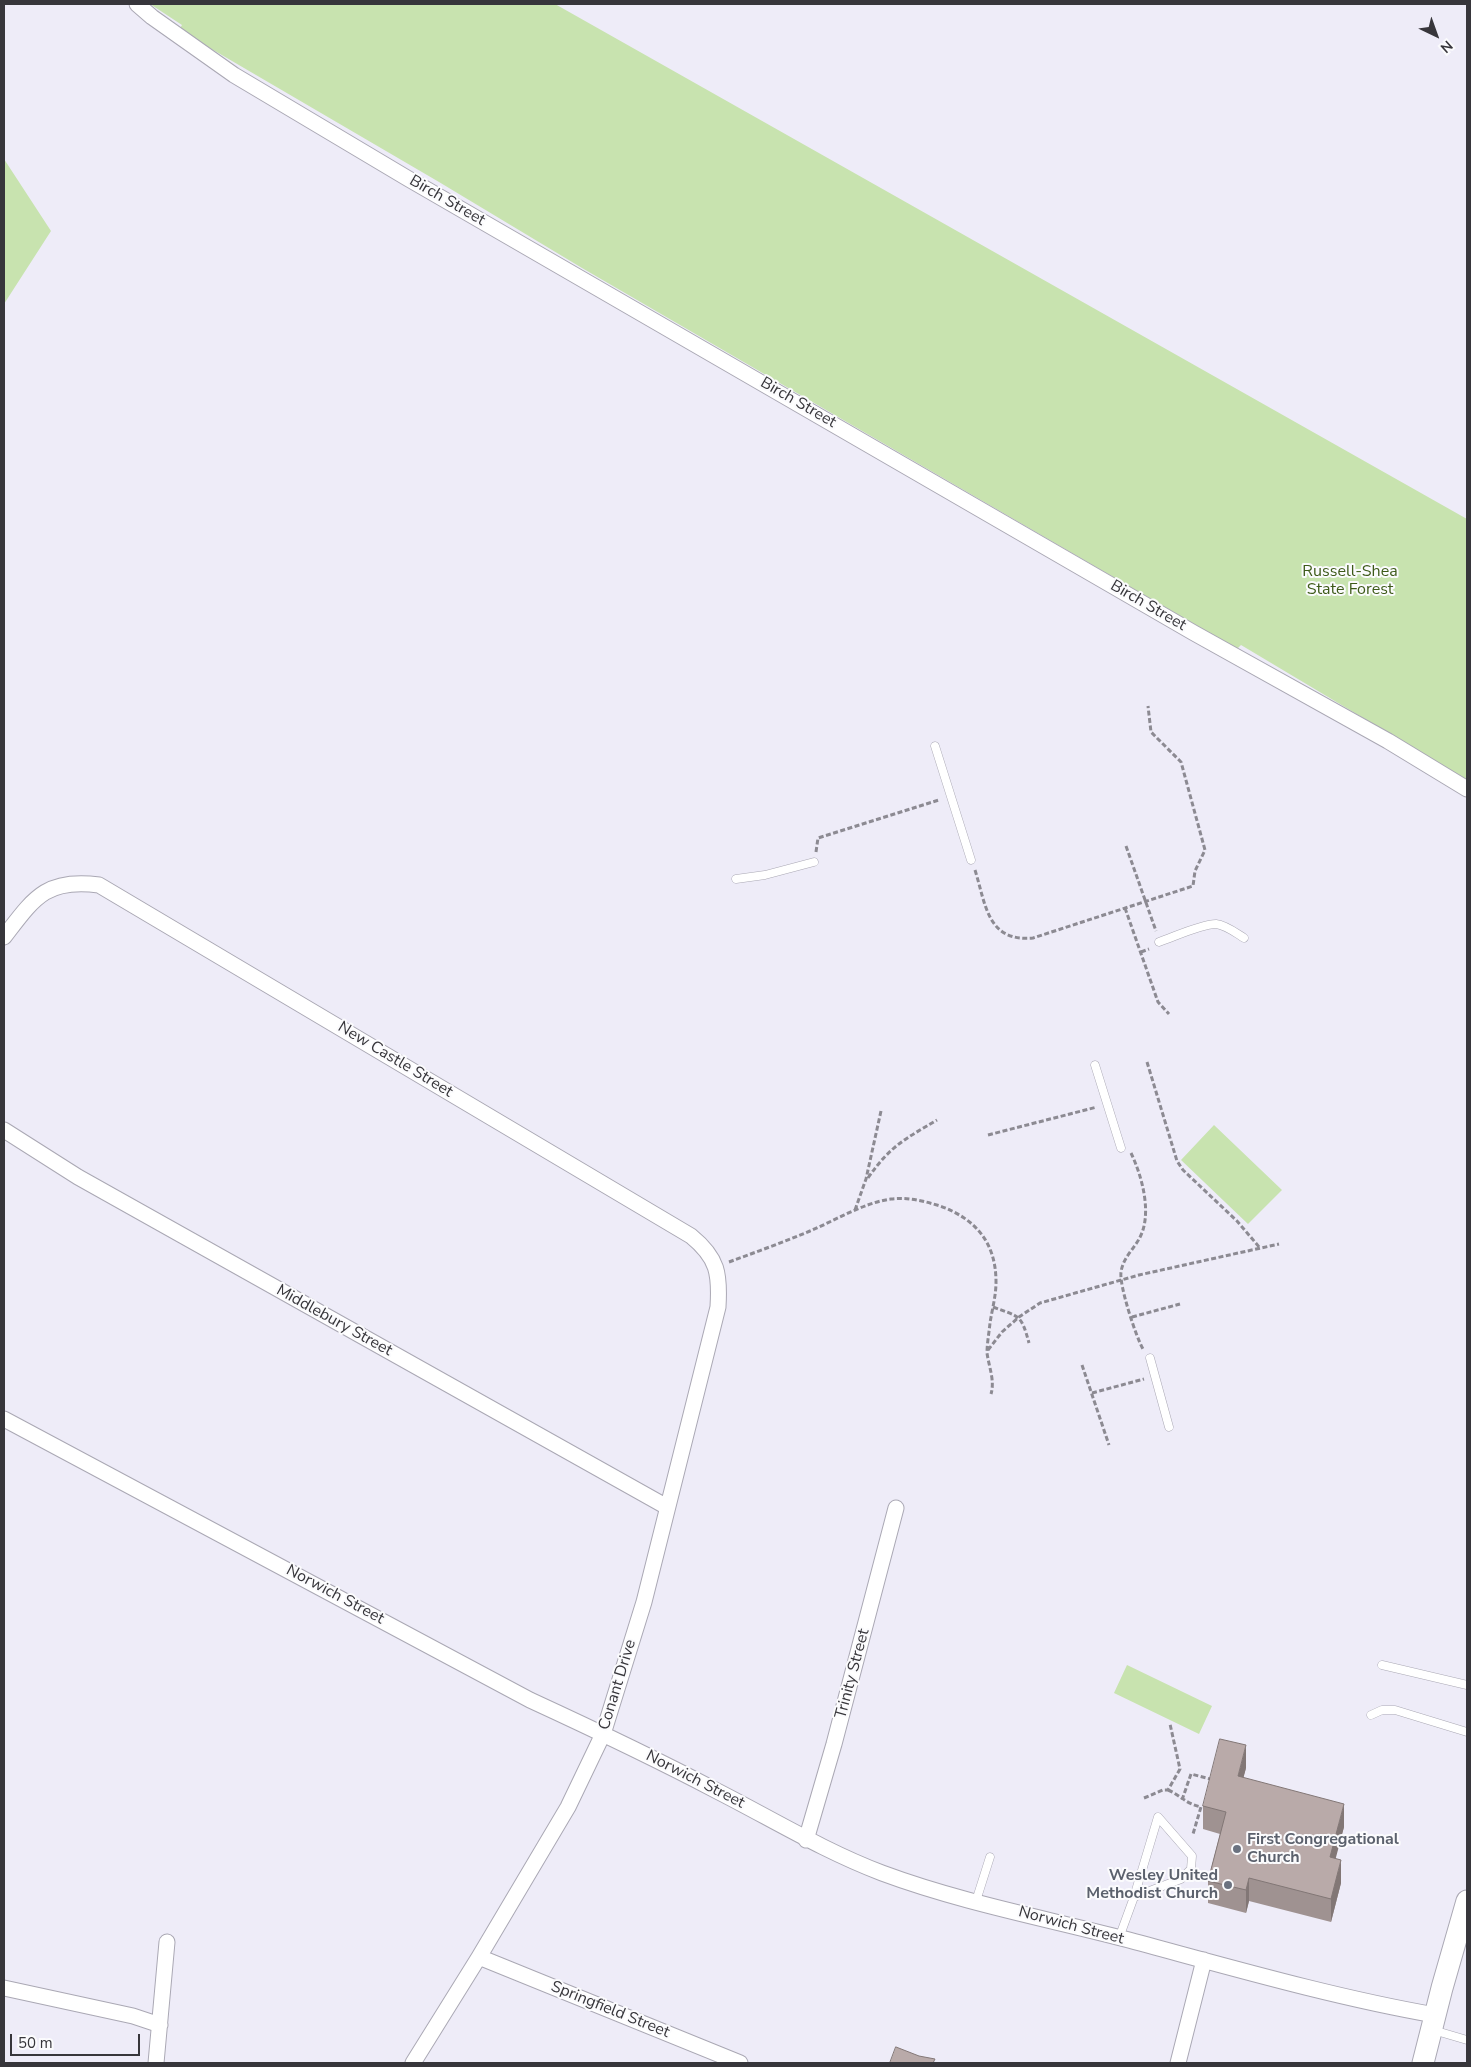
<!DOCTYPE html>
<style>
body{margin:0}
#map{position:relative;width:1471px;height:2067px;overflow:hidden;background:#eeecf8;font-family:"Nunito Sans",sans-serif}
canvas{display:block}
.frame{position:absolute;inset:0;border:5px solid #37363b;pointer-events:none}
.north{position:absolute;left:1411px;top:10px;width:50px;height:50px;-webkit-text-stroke:4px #fbfbfd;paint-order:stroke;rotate:138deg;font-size:14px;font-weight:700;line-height:20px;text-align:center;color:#37363b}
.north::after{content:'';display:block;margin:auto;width:18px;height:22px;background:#37363b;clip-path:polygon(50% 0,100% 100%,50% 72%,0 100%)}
.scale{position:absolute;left:10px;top:2034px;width:130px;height:22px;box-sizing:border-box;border:2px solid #37363b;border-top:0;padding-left:6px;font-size:15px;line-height:18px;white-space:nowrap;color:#37363b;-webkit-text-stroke:4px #fbfbfd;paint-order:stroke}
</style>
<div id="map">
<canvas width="1471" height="2067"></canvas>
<div class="frame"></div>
<div class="north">N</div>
<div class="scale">50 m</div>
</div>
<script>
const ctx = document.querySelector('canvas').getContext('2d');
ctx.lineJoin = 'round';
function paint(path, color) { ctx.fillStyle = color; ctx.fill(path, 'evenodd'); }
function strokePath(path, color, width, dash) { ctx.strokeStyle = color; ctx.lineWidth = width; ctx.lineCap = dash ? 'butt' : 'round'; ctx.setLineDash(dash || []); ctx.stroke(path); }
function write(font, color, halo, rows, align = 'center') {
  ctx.font = font + ' "Nunito Sans",sans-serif'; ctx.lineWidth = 4; ctx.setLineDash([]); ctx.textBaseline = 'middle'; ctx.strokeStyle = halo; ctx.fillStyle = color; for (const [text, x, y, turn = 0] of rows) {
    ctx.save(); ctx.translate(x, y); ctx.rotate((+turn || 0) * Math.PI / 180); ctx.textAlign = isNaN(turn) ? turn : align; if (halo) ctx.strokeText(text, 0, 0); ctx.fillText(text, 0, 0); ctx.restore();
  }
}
paint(new Path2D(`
 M150 4H555L1467 519V780L1241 645 1237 649 582 268 439 182 179 30 182 25Z
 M4 159 51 231 4 304Z
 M1214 1125 1282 1190 1248 1224 1181 1160Z
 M1127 1665 1212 1706 1199 1734 1114 1693Z`), '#c8e3af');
const service = new Path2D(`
 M935 746 971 860
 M736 879 765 875 814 862
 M1159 942C1174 937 1201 924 1216 924 1226 925 1236 933 1244 938
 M1095 1065 1121 1148
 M1150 1358 1169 1427
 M1382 1665 1467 1685
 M1371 1715 1382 1710H1395L1467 1732
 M976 1901 990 1857
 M1119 1938 1134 1897 1181 1879 1191 1869 1192 1856 1158 1817 1134 1897
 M1433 2030 1467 2040`);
const minor = new Path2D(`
 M137 4 152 17 234 75 407 178 1194 633 1388 741 1467 789
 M4 937C34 898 46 878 99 885L691 1236C718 1258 720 1274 718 1307L644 1602 603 1734 568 1807 479 1957 413 2063
 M4 1130 78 1177 667 1507
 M4 1419 530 1700C593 1729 656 1759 717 1791 772 1819 824 1851 882 1873 960 1902 1044 1918 1125 1939 1226 1966 1332 1997 1435 2015
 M806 1840 834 1744 896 1508
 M479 1957 740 2063
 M4 1988 133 2016 160 2025
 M156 2063 167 1942
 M1178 2063 1204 1960`);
const secondary = new Path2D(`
 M1423 2063 1442 1988 1467 1901`);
strokePath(service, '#aaa8b4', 9);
strokePath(minor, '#aaa8b4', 17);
strokePath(secondary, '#aaa8b4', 23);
strokePath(new Path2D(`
 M1126 846 1156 931
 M816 852 818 838 939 800
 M975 870C986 905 987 942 1033 938L1193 886 1195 871 1205 850 1181 762 1151 732 1148 706
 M1125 908 1158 1002 1169 1014
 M1141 952 1149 949
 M1147 1062 1177 1161 1183 1170 1237 1221 1260 1248
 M988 1135 1097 1107
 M1131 1153C1142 1176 1153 1215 1139 1239 1133 1250 1123 1258 1121 1272 1119 1285 1136 1337 1143 1349
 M868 1178C890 1146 905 1139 937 1120
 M855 1210 866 1179 881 1111
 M729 1262C756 1252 784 1242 810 1231 836 1220 863 1203 891 1199 908 1197 924 1201 940 1206 976 1219 996 1243 996 1282 996 1296 992 1310 990 1323 989 1333 987 1344 987 1353 989 1367 995 1381 991 1394
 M993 1307C1020 1317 1021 1314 1029 1343
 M1132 1317 1180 1304
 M988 1350 1002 1332 1019 1317 1040 1303 1139 1275 1279 1244
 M1082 1365 1109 1445
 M1092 1393 1144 1379
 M1168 1790C1182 1796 1184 1803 1201 1807L1193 1834
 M1144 1798 1163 1790H1168L1180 1769 1170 1724
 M1182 1800 1191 1774 1214 1780`), '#8c8a92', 3, [5, 2.5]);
strokePath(service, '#fff', 8);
strokePath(minor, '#fff', 15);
strokePath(secondary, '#fff', 21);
paint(new Path2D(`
 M1246 1768 1243 1778 1344 1827 1335 1858 1341 1883 1331 1922 1249 1901 1246 1913 1208 1903V1881L1220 1834 1203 1829V1806Z`), '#9f9291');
paint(new Path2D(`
 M1246 1745V1768L1238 1799V1776Z
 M1344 1804V1827L1330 1880V1857Z
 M1341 1860V1883L1331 1922V1899Z
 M1249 1878V1901L1246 1913V1890Z`), '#827776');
const building = new Path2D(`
 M1220 1739 1246 1745 1238 1776 1344 1804 1330 1857 1341 1860 1331 1899 1249 1878 1246 1890 1208 1881 1226 1812 1203 1806Z
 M896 2047 919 2056 935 2059 933 2063H890Z`);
paint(building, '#b9aaa9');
strokePath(building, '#827776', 1);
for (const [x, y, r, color] of [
 [1237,1849,5,"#6b7280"],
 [1228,1885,5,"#6b7280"]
]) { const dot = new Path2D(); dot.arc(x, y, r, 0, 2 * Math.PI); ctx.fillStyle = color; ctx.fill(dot); strokePath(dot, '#fbfbfd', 2); }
write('16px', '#37363b', '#fbfbfd', [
 ["Birch Street",447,201,30],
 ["Birch Street",798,403,30],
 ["Birch Street",1148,606,30],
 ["New Castle Street",395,1060,31],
 ["Middlebury Street",334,1321,29],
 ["Norwich Street",335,1595,28],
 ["Trinity Street",853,1674,-75],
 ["Conant Drive",618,1685,-73],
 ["Norwich Street",695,1780,27],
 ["Norwich Street",1071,1926,15],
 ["Springfield Street",610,2010,22]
]);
write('16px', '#3d5a18', '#fbfbfd', [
 ["Russell-Shea",1350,572],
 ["State Forest",1350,590]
]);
write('bold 16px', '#5b616d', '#fbfbfd', [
 ["First Congregational",1247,1840],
 ["Church",1247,1858],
 ["Wesley United",1218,1876,"right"],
 ["Methodist Church",1218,1894,"right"]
], 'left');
</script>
